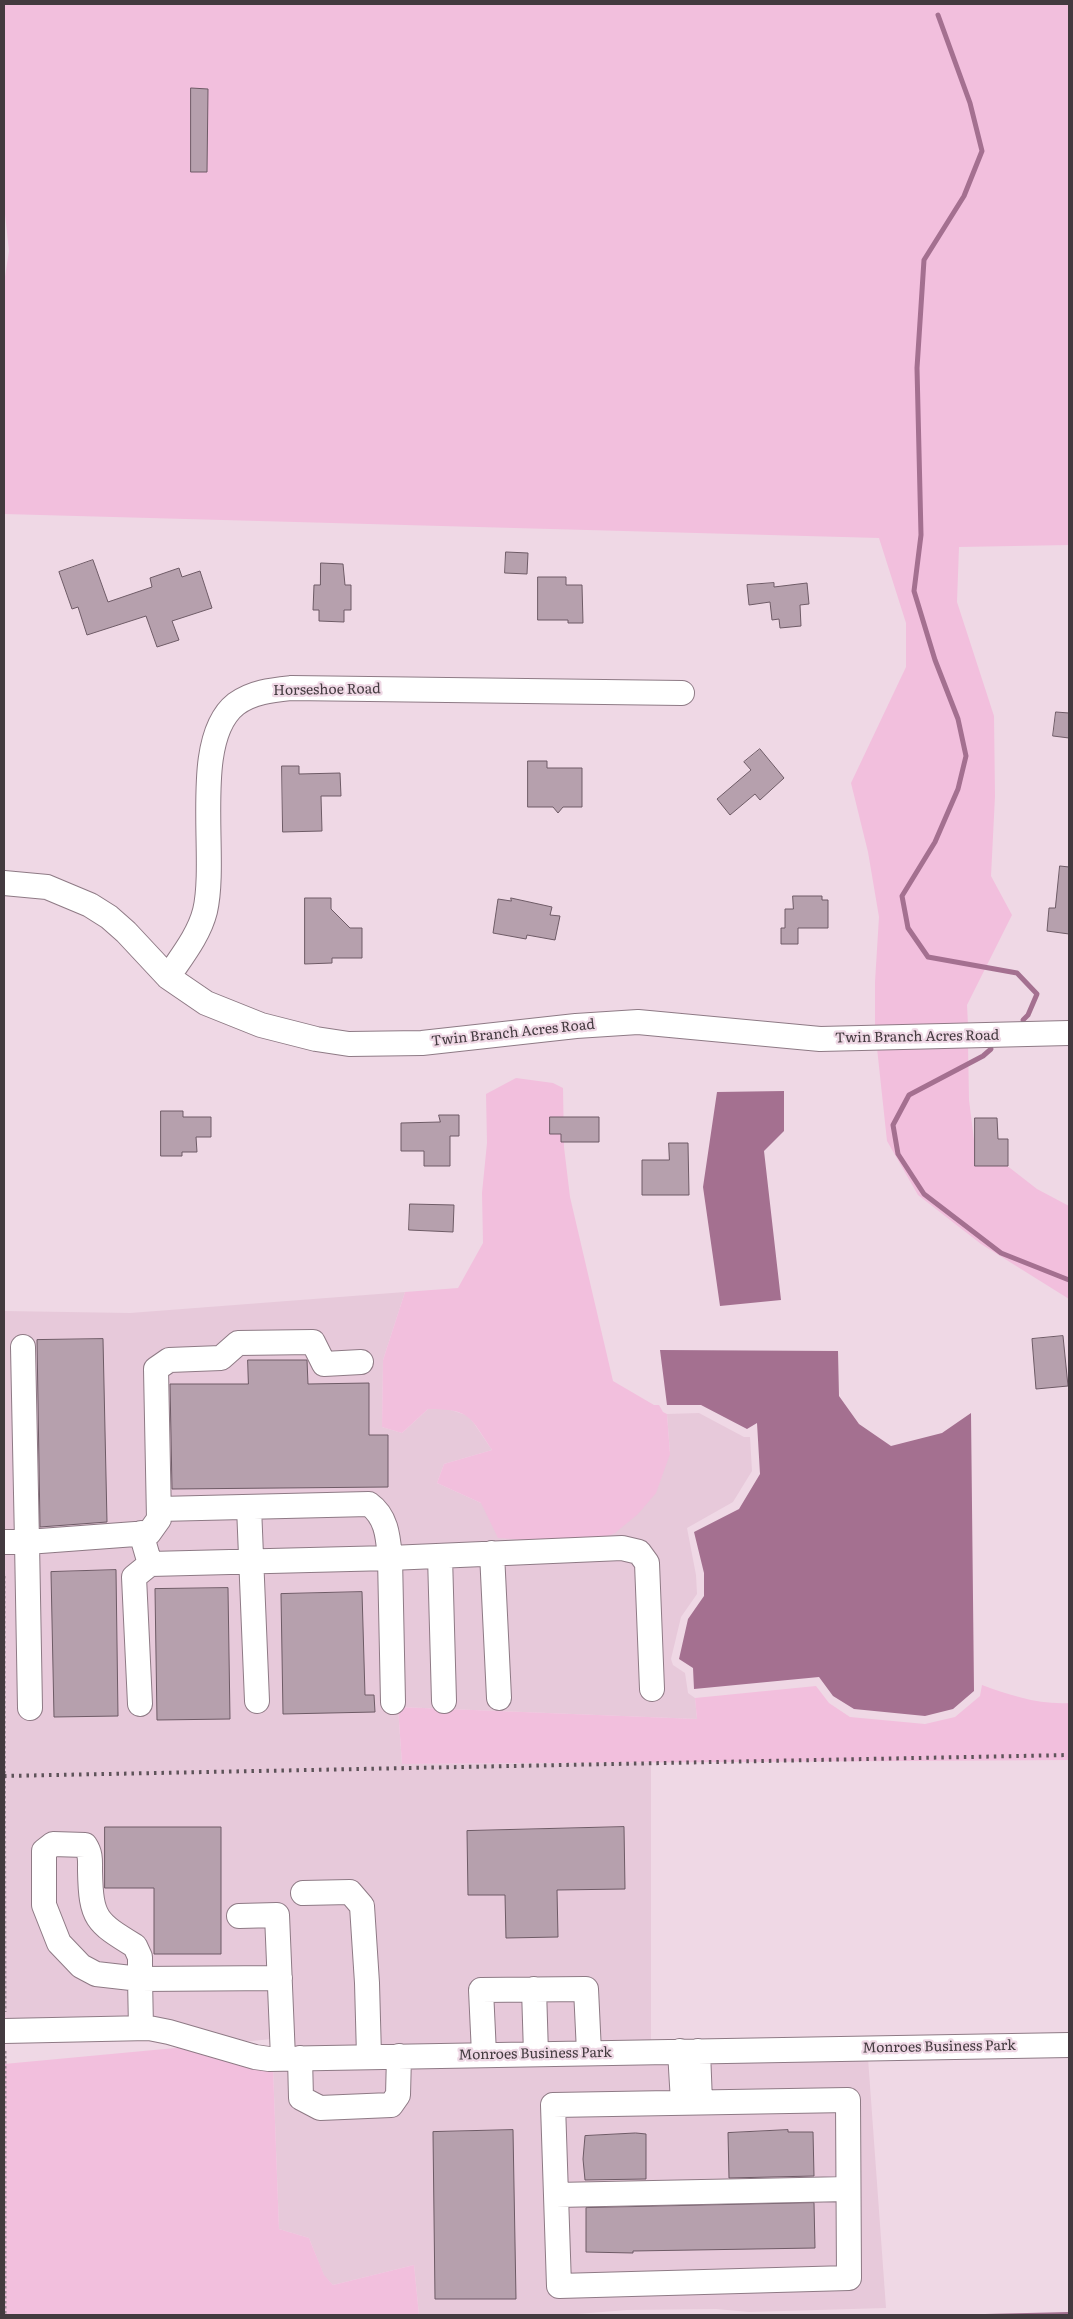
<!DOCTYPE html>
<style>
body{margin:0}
#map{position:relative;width:1073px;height:2319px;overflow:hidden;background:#efd8e5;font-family:Literata,serif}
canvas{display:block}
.frame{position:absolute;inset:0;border:5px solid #433a3f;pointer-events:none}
</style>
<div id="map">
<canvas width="1073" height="2319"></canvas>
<div class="frame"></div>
</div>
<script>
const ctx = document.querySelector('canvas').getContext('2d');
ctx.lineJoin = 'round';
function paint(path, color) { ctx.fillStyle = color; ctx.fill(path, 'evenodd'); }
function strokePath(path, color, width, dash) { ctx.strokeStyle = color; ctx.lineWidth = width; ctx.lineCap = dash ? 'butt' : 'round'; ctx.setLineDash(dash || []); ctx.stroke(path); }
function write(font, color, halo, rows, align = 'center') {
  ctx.font = font + ' Literata,serif'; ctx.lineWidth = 4.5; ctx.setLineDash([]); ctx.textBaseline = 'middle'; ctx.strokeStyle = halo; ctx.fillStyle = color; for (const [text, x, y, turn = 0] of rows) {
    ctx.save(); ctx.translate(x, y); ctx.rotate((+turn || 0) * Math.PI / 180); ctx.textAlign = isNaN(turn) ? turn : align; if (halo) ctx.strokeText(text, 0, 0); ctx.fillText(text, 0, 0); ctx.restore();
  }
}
paint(new Path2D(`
 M405 1292 383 1360 382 1427 402 1433 428 1409H448L469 1416 492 1450 444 1464 437 1483 481 1503 670 1454 667 1414 699 1413 744 1437H750L752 1471 733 1502 687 1528 696 1575 697 1594 681 1617 671 1659 673 1665 685 1673 688 1693 695 1698 697 1719 398 1707 402 1764 651 1763V2041L272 2048V2039L241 2042 4 2021V1311L130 1313Z
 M868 2058 886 2308 749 2312 716 2309 627 2310 565 2315H419L414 2265 333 2285 324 2276 309 2238 279 2229 273 2068Z`), '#e7c9da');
paint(new Path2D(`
 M4 4H1069V545L959 547 957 602 994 716 995 796 991 876 1012 915 967 1005 968 1025 875 1027V982L879 917 868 852 851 783 906 667V623L879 538 4 514V283L9 251 4 205Z
 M968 1045 969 1100 974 1140 1037 1189 1069 1206V1299L981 1244 918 1195 887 1141 877 1048Z
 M516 1078 553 1083 563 1088 564 1147 570 1197 613 1381 654 1405H659L663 1412 667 1414 670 1454 656 1493 638 1514 615 1533 590 1544 498 1538 481 1503 437 1483 444 1464 492 1450C470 1417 471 1409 428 1409L402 1433 382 1427 383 1360 405 1292 458 1288 483 1243 482 1193 487 1143 486 1094Z
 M982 1685C1009 1695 1040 1705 1069 1703V1760L402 1764 398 1707 697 1719 695 1698 816 1686 829 1703 850 1717 925 1724 955 1717 980 1696Z
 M186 2047 273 2068 279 2229 309 2238 324 2275 333 2285 414 2265 419 2315H4V2064Z`), '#f2bfdd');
paint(new Path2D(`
 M784 1091V1131L764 1151 781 1300 720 1306 703 1187 717 1092Z
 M660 1350 838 1351 839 1396 859 1424 891 1446 942 1433 971 1413 974 1691 953 1709 925 1716 854 1709 833 1696 819 1677 694 1689 693 1668 679 1659 688 1619 704 1596V1573L694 1532 739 1509 760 1474 757 1423 747 1429 701 1405H667Z
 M1069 2312V2315H979L985 2314Z`), '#a47090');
strokePath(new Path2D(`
 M938 15 970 103 982 151 964 196 924 260 917 368 921 535 914 591 935 660 958 719 966 756 958 789 935 842 902 896 908 928 928 957 1017 973 1037 994 1028 1015 1023 1020
 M991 1049 983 1056 909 1095 893 1125 898 1154 924 1194 1001 1253 1069 1280`), '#a47090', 5);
const building = new Path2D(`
 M191 88 208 89 207 172H191Z
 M506 552 528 553 527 574 505 573Z
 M93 560 108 602 152 587 150 578 179 568 182 577 200 571 212 608 172 621 179 640 157 647 146 616 87 635 78 607 72 609 59 572Z
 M321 563 343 564 345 585H351V610H344V622L319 621V610H313L314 585H320Z
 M538 577H566V585H582L583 623H568V620H538Z
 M774 583V587L807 583 809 604 800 605 801 626 780 628 779 619 772 620 770 602 749 605 747 585Z
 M1056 712 1069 713V738L1053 736Z
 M760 749 784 778 760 800 755 794 730 815 717 799 751 770 744 762Z
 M528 761H547V768H582V807H563L558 813 553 807H528Z
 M282 766H299V774L340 773 341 796H321L322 831 283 832Z
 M1060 866 1069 867V934L1047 931 1049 908H1055Z
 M793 896H822V900H828V928H798V944H781V928H785V909H793Z
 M305 898H331V909L350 928H362V958H332V963L305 964Z
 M511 898 552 907 550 915 560 916 555 940 527 935 526 939 493 933 498 899 511 901Z
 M161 1111H183V1117H211V1137H196L197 1152H182V1156H161Z
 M439 1115H459V1136H450V1166H424V1151H401V1123L440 1122Z
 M550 1117H599V1142H561V1134H550Z
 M975 1118H997L998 1139H1008V1166H975Z
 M669 1143H688L689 1195H642V1160H669Z
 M410 1204 454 1205 453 1232 409 1230Z
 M1063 1336 1068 1386 1036 1389 1032 1339Z
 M103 1339 107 1522 40 1527 37 1340Z
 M248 1360H307L308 1384 369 1383V1435H388V1487L172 1489 170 1384H248Z
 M116 1570 118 1716 54 1717 51 1572Z
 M228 1588 230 1719 157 1720 155 1589Z
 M362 1592 365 1695H374L375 1712 283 1714 281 1594Z
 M105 1827H221V1954H154V1888H105Z
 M624 1827 625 1889 557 1890 558 1937 506 1938 505 1895H468L467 1831Z
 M513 2130 516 2299H435L433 2132Z
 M788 2130V2132H813L814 2176 729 2178 728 2133Z
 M636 2133 646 2134V2179L585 2180 583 2159 585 2136Z
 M814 2203 815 2248 633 2251V2253L586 2252V2208Z`);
paint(building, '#b6a0ad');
strokePath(building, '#6e5b66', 1);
const minor = new Path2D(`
 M4 883 47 887 90 905 109 917 126 932 168 977 206 1003 261 1025 316 1039 349 1044 422 1043 576 1026 638 1022 820 1039 1069 1033
 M168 977C182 956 199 935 205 911 218 856 190 740 236 704 252 692 272 690 291 688L682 693
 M249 1507 257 1701
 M141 1533 150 1564 390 1558C388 1537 387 1517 369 1504L159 1509
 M4 1542H27L23 1347
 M492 1553 499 1698
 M440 1556 444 1701
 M393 1702 390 1558 622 1548 639 1552 647 1563 652 1689
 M140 1704 134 1577 150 1564
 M30 1708 27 1542 149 1533 159 1519 156 1369 169 1360 221 1358 238 1343 313 1342 324 1364 361 1362
 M53 1844 85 1845C91 1854 90 1861 90 1871 91 1919 96 1922 135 1946L140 1957V1979L96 1974 81 1966 59 1943 44 1905V1851Z
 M303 1893 350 1892 362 1906 367 1983 369 2056
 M239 1916 277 1915 283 2058
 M534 1989 536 2054
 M141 2028 140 1979 280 1978
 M4 2031 149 2028 169 2032 255 2057 269 2059 1069 2045
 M680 2051 683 2102
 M698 2051 700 2102
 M484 2054 481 1990 586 1989 589 2052
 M300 2058 301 2098 320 2108 391 2105 398 2095 399 2056
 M848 2100 849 2278 559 2286 553 2105Z
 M556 2195 848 2189`);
strokePath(minor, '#8e7a85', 26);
strokePath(new Path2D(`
 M4 1576 5 2012
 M5 2051V2315`), '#988891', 3, [2.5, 2.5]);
strokePath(minor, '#fff', 24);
strokePath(new Path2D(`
 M4 1776 1069 1755`), '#5e5359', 4, [2.5, 5]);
write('14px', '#433a3f', '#efd8e5', [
 ["Horseshoe Road",327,690,-1],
 ["Twin Branch Acres Road",513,1033,-6],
 ["Twin Branch Acres Road",917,1037,-1],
 ["Monroes Business Park",939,2047,-1],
 ["Monroes Business Park",535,2054,-1]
]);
</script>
